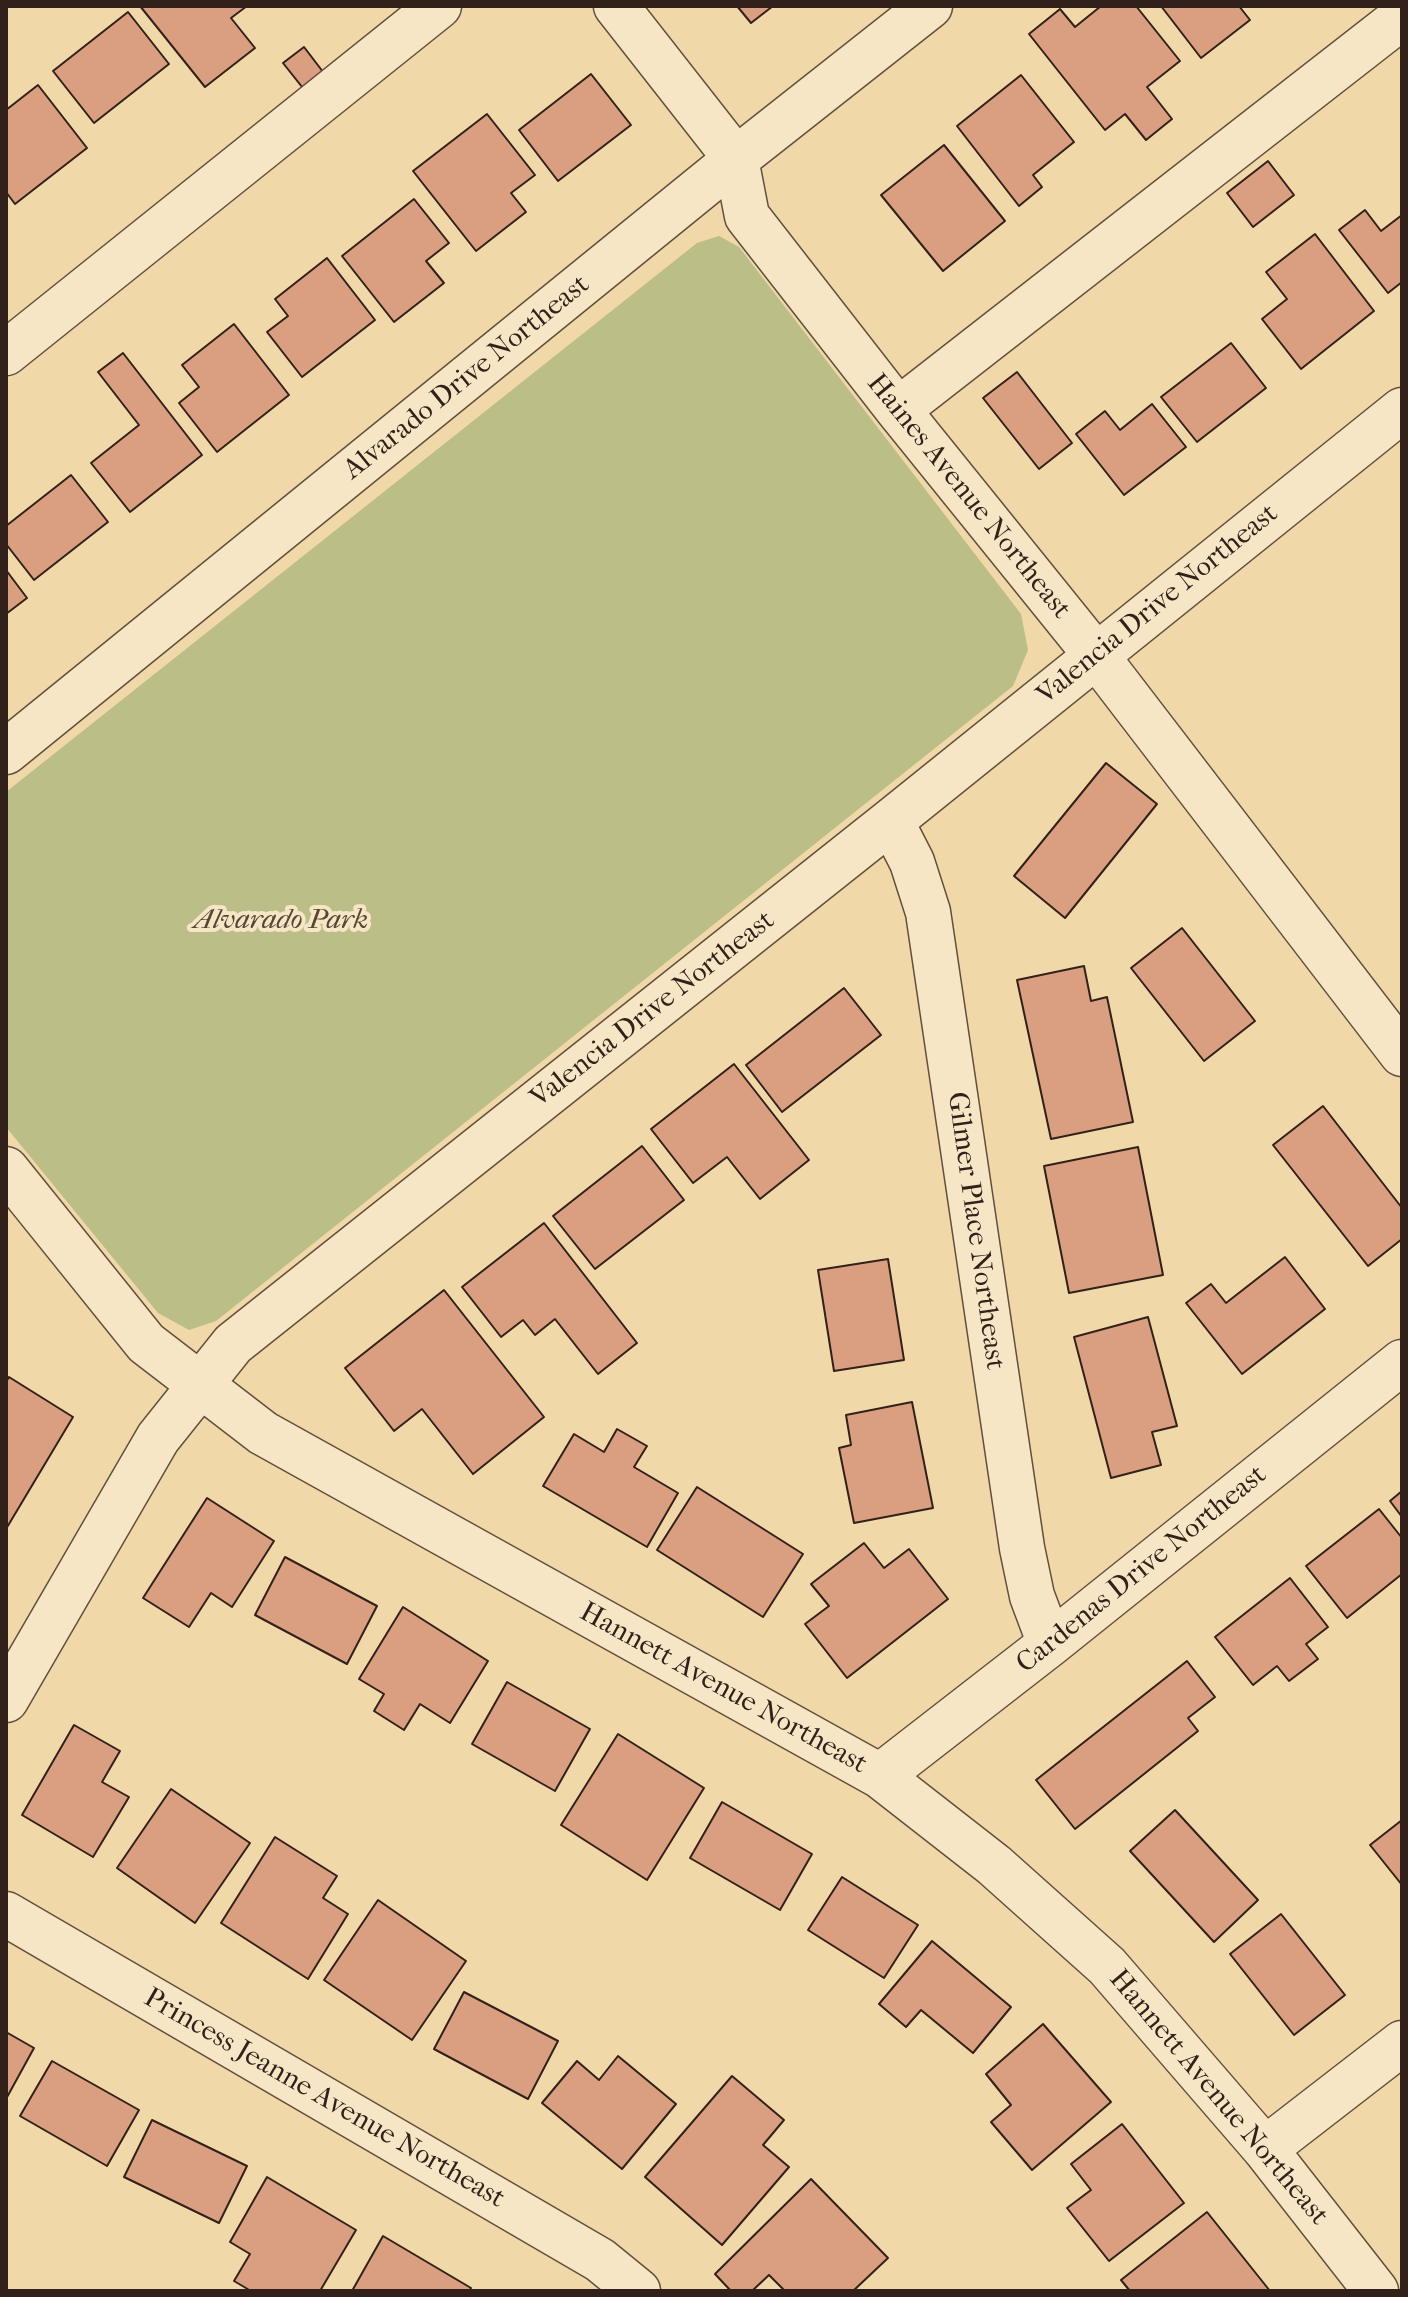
<!DOCTYPE html>
<style>
body{margin:0}
#map{position:relative;width:1408px;height:2297px;overflow:hidden;background:#f1d8a8;font-family:"IM FELL French Canon",serif}
canvas{display:block}
.frame{position:absolute;inset:0;border:8px solid #32211a;pointer-events:none}
</style>
<div id="map">
<canvas width="1408" height="2297"></canvas>
<div class="frame"></div>
</div>
<script>
const ctx = document.querySelector('canvas').getContext('2d');
ctx.lineJoin = 'round';
function paint(path, color) { ctx.fillStyle = color; ctx.fill(path, 'evenodd'); }
function strokePath(path, color, width, dash) { ctx.strokeStyle = color; ctx.lineWidth = width; ctx.lineCap = dash ? 'butt' : 'round'; ctx.setLineDash(dash || []); ctx.stroke(path); }
function write(font, color, halo, rows, align = 'center') {
  ctx.font = font + ' "IM FELL French Canon",serif'; ctx.lineWidth = 8; ctx.setLineDash([]); ctx.textBaseline = 'middle'; ctx.strokeStyle = halo; ctx.fillStyle = color; for (const [text, x, y, turn = 0] of rows) {
    ctx.save(); ctx.translate(x, y); ctx.rotate((+turn || 0) * Math.PI / 180); ctx.textAlign = isNaN(turn) ? turn : align; if (halo) ctx.strokeText(text, 0, 0); ctx.fillText(text, 0, 0); ctx.restore();
  }
}
paint(new Path2D(`
 M719 236 739 247 1021 614 1028 650 1013 686 216 1321 189 1330 158 1313 6 1127V792L697 243Z`), '#bbbe86');
const building = new Path2D(`
 M140 6H247L231 18 255 48 205 87Z
 M737 6H773L751 23Z
 M1101 6H1136L1180 61 1147 87 1172 119 1146 140 1125 114 1105 130 1029 34 1060 9 1075 27Z
 M1161 6H1239L1250 20 1201 58Z
 M128 12 169 64 94 123 53 71Z
 M304 47 330 81 310 97 283 63Z
 M591 74 631 125 558 181 519 130Z
 M1021 75 1074 142 1033 175 1042 187 1019 206 957 126Z
 M38 85 87 148 15 204 6 192V110Z
 M487 114 535 175 511 193 526 212 476 251 413 171Z
 M944 145 1005 221 943 271 881 195Z
 M1268 161 1294 195 1253 227 1227 193Z
 M414 199 449 243 426 261 444 283 394 322 342 256Z
 M1365 210 1381 231 1402 215V282L1388 293 1339 230Z
 M1315 234 1374 311 1301 369 1262 319 1287 299 1266 272Z
 M327 258 375 320 302 377 267 332 288 316 275 299Z
 M234 324 289 395 217 452 179 403 199 387 182 365Z
 M1231 343 1266 388 1197 442 1161 397Z
 M123 353 202 455 130 512 91 463 139 425 98 372Z
 M1017 372 1072 443 1039 469 983 398Z
 M1152 404 1186 447 1124 495 1076 434 1105 411 1120 430Z
 M71 475 108 522 34 580 6 544V526Z
 M6 570 27 598 6 614Z
 M1106 763 1157 804 1065 918 1014 876Z
 M1182 928 1255 1021 1204 1061 1131 968Z
 M1084 966 1091 1001 1107 997 1133 1122 1051 1139 1017 980Z
 M844 988 881 1035 782 1112 746 1065Z
 M734 1064 809 1160 760 1199 727 1157 693 1183 651 1129Z
 M1323 1106 1402 1208V1239L1368 1266 1273 1145Z
 M642 1146 684 1200 595 1269 553 1216Z
 M1138 1147 1163 1275 1069 1293 1044 1166Z
 M544 1223 637 1343 598 1374 555 1319 535 1335 523 1320 501 1337 462 1287Z
 M1285 1257 1325 1309 1242 1374 1186 1303 1211 1284 1226 1303Z
 M888 1259 904 1360 834 1371 818 1270Z
 M444 1290 544 1417 473 1474 422 1409 394 1431 345 1368Z
 M1148 1317 1177 1426 1152 1432 1161 1465 1111 1478 1074 1337Z
 M9 1377 73 1417 6 1529V1382Z
 M912 1402 933 1508 854 1523 839 1448 851 1445 846 1415Z
 M617 1429 647 1446 634 1467 678 1493 647 1547 543 1486 574 1434 604 1452Z
 M697 1487 803 1554 763 1617 657 1550Z
 M1402 1491V1517L1390 1501Z
 M207 1498 274 1541 232 1607 211 1593 189 1627 143 1598Z
 M1379 1509 1402 1538V1574L1347 1618 1306 1566Z
 M864 1543 884 1568 909 1549 948 1599 847 1678 805 1624 829 1606 811 1584Z
 M285 1557 377 1606 347 1664 255 1615Z
 M1290 1578 1328 1627 1306 1644 1318 1659 1289 1681 1277 1666 1253 1685 1215 1637Z
 M403 1607 488 1661 450 1723 420 1704 404 1730 374 1711 384 1694 359 1679Z
 M1187 1661 1215 1697 1188 1718 1198 1731 1075 1829 1036 1780Z
 M507 1682 590 1729 555 1791 472 1744Z
 M74 1725 120 1751 102 1782 129 1797 93 1857 22 1815Z
 M618 1734 704 1788 647 1880 561 1825Z
 M171 1789 250 1843 195 1923 117 1868Z
 M722 1802 812 1854 780 1910 690 1858Z
 M1175 1810 1258 1900 1214 1942 1130 1851Z
 M1402 1820V1885L1370 1845Z
 M275 1837 337 1876 323 1898 348 1914 308 1979 221 1923Z
 M842 1877 918 1925 884 1978 808 1930Z
 M378 1900 466 1961 412 2040 324 1980Z
 M1281 1914 1345 1995 1294 2035 1230 1954Z
 M932 1941 1011 2007 973 2053 921 2010 906 2027 879 2004Z
 M464 1992 558 2041 528 2099 434 2049Z
 M1043 2024 1111 2102 1032 2170 991 2122 1011 2105 986 2074Z
 M6 2032 34 2048 6 2099Z
 M618 2056 676 2104 622 2169 542 2103 577 2061 599 2080Z
 M52 2061 139 2110 107 2166 20 2116Z
 M732 2076 784 2120 763 2145 789 2167 722 2245 645 2177Z
 M152 2120 247 2166 219 2223 124 2177Z
 M1122 2124 1184 2203 1109 2261 1067 2208 1091 2190 1071 2164Z
 M267 2177 356 2230 320 2291H251L234 2281 250 2254 230 2242Z
 M811 2179 888 2258 853 2291H785L769 2275 752 2291H731L715 2274Z
 M1207 2212 1270 2291H1130L1121 2280Z
 M383 2236 471 2288 469 2291H352Z`);
paint(building, '#d99f80');
strokePath(building, '#32211a', 2);
const minor = new Path2D(`
 M616 6 736 159 747 216 898 410 1095 654 1402 1054
 M6 353 439 6
 M898 410 1402 17
 M6 752 736 159 930 6
 M891 821 912 862 928 912 1022 1548 1032 1596 1050 1644
 M6 1169 146 1343 263 1433 880 1776 994 1865 1107 1966 1265 2149 1376 2291
 M6 1700 158 1438 233 1344 891 821 1402 410
 M880 1776 1050 1644 1402 1362
 M6 1914 600 2260 638 2291
 M1265 2149 1402 2043`);
strokePath(minor, '#624f3e', 47);
strokePath(minor, '#f6e6c6', 44);
write('28px', '#32211a', '#f6e6c6', [
 ["Alvarado Drive Northeast",467,378,-39],
 ["Haines Avenue Northeast",968,497,51],
 ["Valencia Drive Northeast",1158,605,-39],
 ["Valencia Drive Northeast",653,1010,-38],
 ["Gilmer Place Northeast",975,1231,82],
 ["Cardenas Drive Northeast",1142,1570,-39],
 ["Hannett Avenue Northeast",723,1689,29],
 ["Hannett Avenue Northeast",1218,2098,50],
 ["Princess Jeanne Avenue Northeast",324,2099,30]
]);
write('italic 28px', '#544835', '#f6e6c6', [
 ["Alvarado Park",281,921]
]);
</script>
